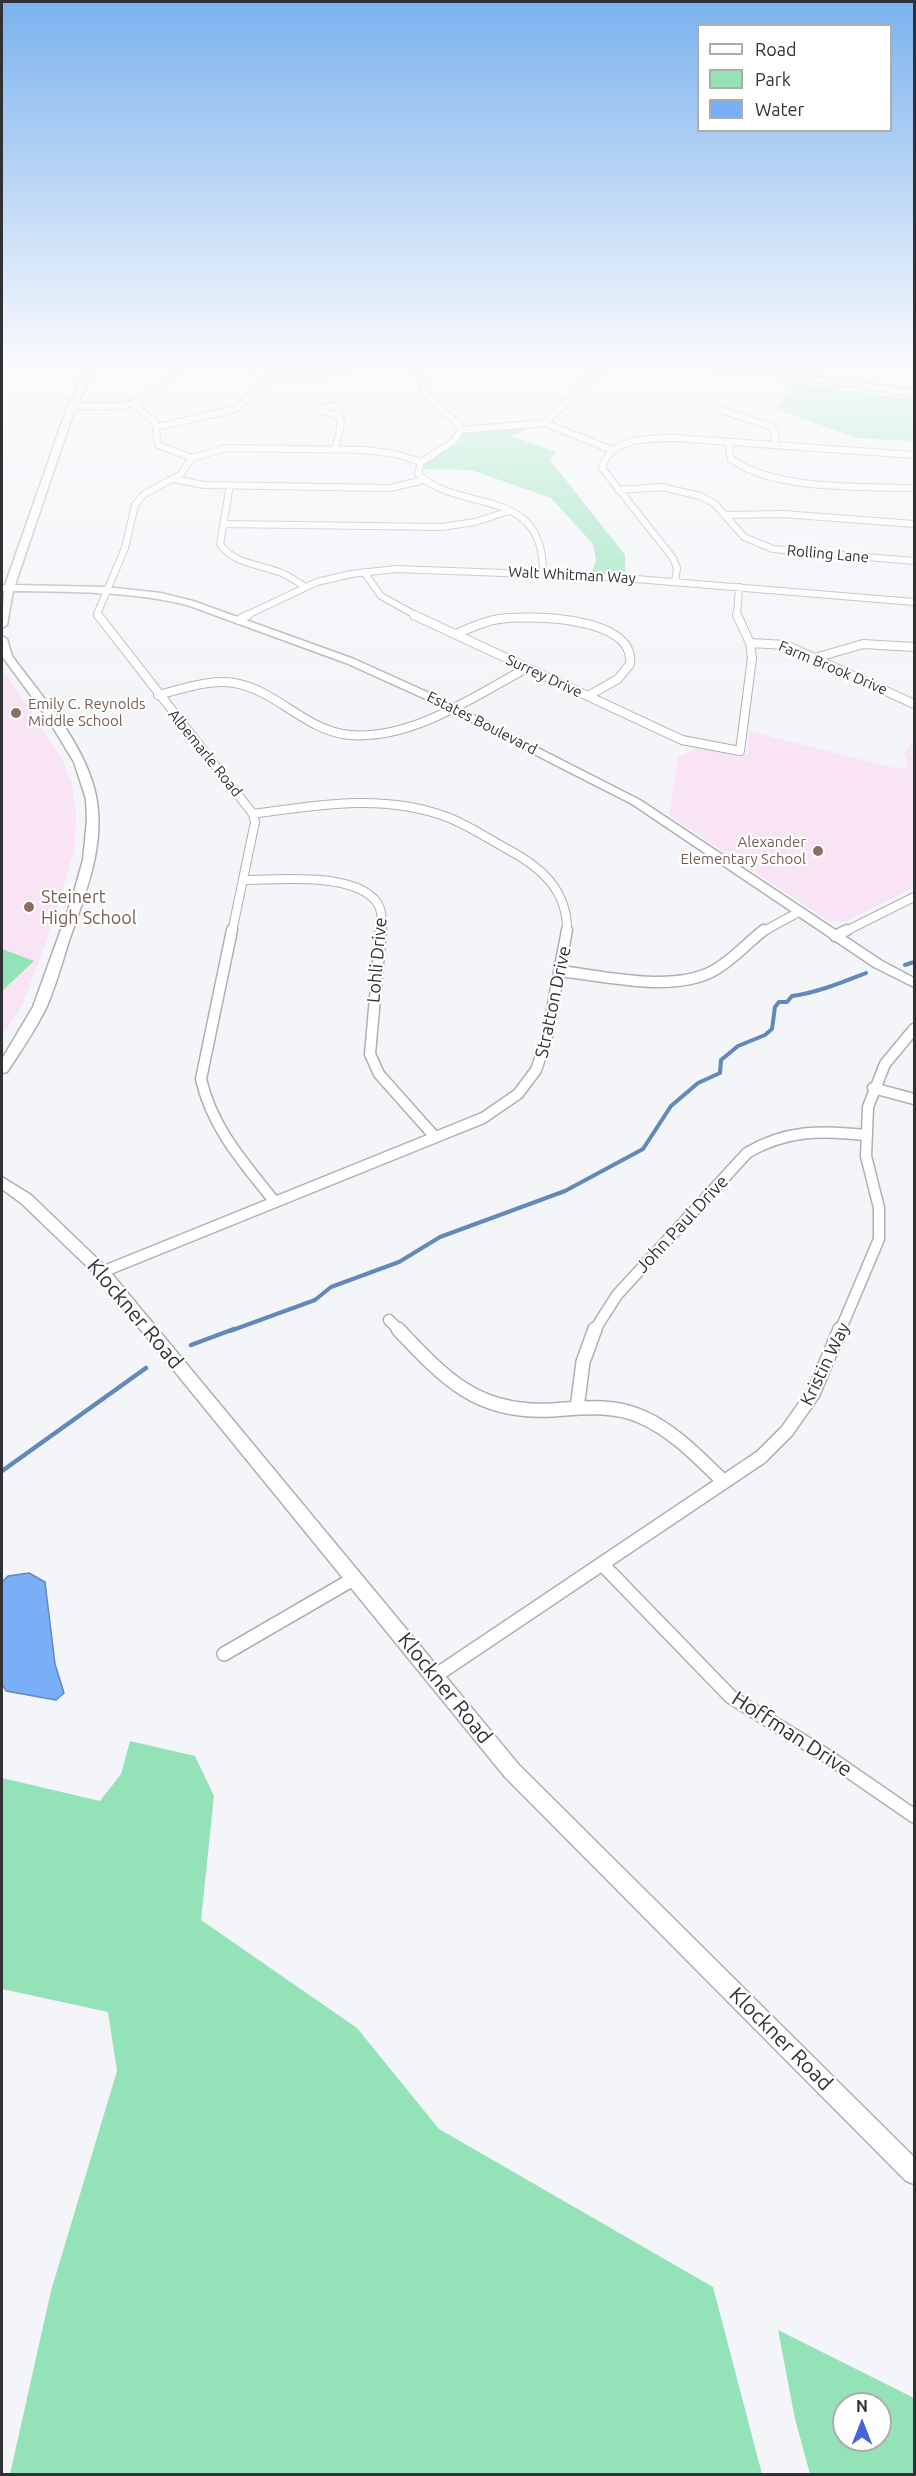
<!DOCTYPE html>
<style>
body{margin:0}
#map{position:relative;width:916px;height:2476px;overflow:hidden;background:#f3f5f8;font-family:Ubuntu,sans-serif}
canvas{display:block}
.frame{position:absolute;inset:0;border:3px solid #303132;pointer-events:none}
.legend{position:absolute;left:697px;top:24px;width:195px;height:108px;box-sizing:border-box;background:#fff;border:2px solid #acadad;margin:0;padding:8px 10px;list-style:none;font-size:18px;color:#303132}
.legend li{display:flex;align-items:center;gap:12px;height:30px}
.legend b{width:30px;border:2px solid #acadad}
.north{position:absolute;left:832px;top:2392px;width:60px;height:60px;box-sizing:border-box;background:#fff;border:2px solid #acadad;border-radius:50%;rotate:0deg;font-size:16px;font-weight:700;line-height:24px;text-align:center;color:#303132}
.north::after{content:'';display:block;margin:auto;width:21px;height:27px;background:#4566d9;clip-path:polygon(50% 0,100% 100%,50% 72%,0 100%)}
</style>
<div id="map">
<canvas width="916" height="2476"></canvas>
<div class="frame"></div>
<ul class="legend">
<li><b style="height:8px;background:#fff"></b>Road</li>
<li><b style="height:16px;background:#94e3b8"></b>Park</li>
<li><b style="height:16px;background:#78aff6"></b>Water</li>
</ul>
<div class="north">N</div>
</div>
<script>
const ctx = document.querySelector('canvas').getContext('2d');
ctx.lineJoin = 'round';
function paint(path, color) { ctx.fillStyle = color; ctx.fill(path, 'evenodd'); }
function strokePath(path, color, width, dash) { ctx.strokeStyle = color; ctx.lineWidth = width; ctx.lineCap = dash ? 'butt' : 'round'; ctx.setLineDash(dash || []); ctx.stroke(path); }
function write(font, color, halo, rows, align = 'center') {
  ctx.font = font + ' Ubuntu,sans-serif'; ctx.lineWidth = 4.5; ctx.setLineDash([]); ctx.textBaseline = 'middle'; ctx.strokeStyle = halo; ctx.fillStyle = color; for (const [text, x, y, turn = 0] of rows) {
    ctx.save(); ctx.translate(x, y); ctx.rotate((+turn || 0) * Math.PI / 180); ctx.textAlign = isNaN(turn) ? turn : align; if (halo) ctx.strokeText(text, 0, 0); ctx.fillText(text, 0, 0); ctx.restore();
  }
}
paint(new Path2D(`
 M2 668 61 757 71 781 76 813 75 848 46 942 21 1008 2 1036Z
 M749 731 898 769 908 767 904 752 914 740V887L847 921H829L669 815 678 757 696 749 747 754Z`), '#f8e4f4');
paint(new Path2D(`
 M794 383 914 399V441L856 438 776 409Z
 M537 425 511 436 556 452 550 460 625 555V575L592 572 596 560 593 544 551 498 471 470 423 469 425 462 459 441 464 432Z
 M2 949 34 961 2 991Z
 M130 1741 195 1756 214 1796 201 1920 357 2028 439 2129 713 2287 762 2474H10L51 2291 117 2071 108 2012 2 1989V1778L100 1801 121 1774Z
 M778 2330 914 2398V2474H810L795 2419ZM844 2404H880V2440H844Z`), '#94e3b8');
const water = new Path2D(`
 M29 1573 45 1582 55 1664 64 1693 56 1700 6 1691 2 1684V1582L8 1576Z`);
paint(water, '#78aff6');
strokePath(water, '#6289bb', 1.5);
strokePath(new Path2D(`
 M905 965 914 962
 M230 1331 315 1300 331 1287 399 1262 440 1237 565 1191 643 1149 671 1106 698 1083 720 1073 721 1060 738 1046 765 1035 772 1029 775 1007 779 1002H787L792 996C816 993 843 982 866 973`), '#6289bb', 4);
strokePath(new Path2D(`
 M191 1345 234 1329
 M2 1471 146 1368`), '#6289bb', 4.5);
const streetFar3 = new Path2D(`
 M418 366 425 394 458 424 461 430 454 441 421 462 418 474C459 514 544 484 543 573
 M265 379 256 371 268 369 281 375
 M72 406C120 407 151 411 179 366
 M135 406 155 422 158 445 192 458
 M720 410 770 426 775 433V445
 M545 423 605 366
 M157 427 236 409 266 379 286 374 326 373 345 366
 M461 430 545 423 612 450
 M728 442 731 459C775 491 861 486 914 488
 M335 449C338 435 346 418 335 406L320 407 322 411 340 417
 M174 479 204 485 390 488 424 480
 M230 485 220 544C234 564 258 564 279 572 288 575 296 581 304 586
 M618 490 662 487 700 496 715 504 744 537 773 549 914 561
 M725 515 783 514 914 524
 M223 524 442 527 475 522 509 511
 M364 572 381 596 417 616
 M675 582 677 568 673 558 602 468C609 438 650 438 675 438L914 455
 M99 616 97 614 125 548 135 505 144 494 180 475 192 458 226 448 366 450 396 454 421 462
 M245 616 317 582 351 574 396 569 612 577 914 602
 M737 616 739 587`);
const streetFar2 = new Path2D(`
 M98 615 253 814 255 822 232 932
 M414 615 682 740 740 751 752 658 750 643 737 615
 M239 620 248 615
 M456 634C470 628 484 621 499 619 529 615 636 616 630 664L618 679 588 696
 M750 643 786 645 914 704
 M815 658 863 644 914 647
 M158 695C182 689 209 679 234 683 277 690 305 731 350 735 413 740 474 696 527 668
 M253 814C317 805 384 793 447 817 468 825 487 838 507 849 541 867 568 890 567 932
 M243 880C278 880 350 872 375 900 383 909 382 921 381 932
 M762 932 799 912
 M844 932 914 897`);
const streetFar1 = new Path2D(`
 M232 930 201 1079C212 1128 244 1163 274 1201
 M381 930 370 1054 379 1074 435 1137
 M835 936 847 930
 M560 971C604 976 672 993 713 971 732 961 747 943 764 930
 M873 1088 914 1099
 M102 1272 483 1118 518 1094 536 1070 546 1041 567 930
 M389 1320 400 1331
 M594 1331 617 1295 747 1153C785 1130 822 1130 865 1135
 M840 1331 879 1239V1208L866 1156 868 1107 885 1064 914 1029`);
const street = new Path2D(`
 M398 1329C446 1380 478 1414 552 1410 583 1408 613 1404 642 1417 674 1431 699 1458 724 1482
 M577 1408 583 1362 595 1329
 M602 1564 731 1697 830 1758 914 1816
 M224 1654 355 1578
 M435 1676 761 1457 787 1431 813 1394 840 1329`);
const secondary = new Path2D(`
 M89 366H97L74 411 15 585 106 587 161 593 193 601 354 659 438 697 640 800 882 961 914 978V987L874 967 632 804 430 701 346 663 187 605C130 591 72 592 13 591L7 625 2 628 4 591H2V585H5L66 411Z
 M2 636 7 639 12 656C40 694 75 732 91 778 111 833 87 889 69 941 62 963 56 985 47 1006 36 1029 21 1051 7 1072L2 1073V1059L33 1007 72 899 83 860 87 820 86 799 74 762 46 716 2 656Z
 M2 1177 31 1195 107 1268 519 1765 914 2157V2184L906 2181 505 1777 97 1276 21 1203 2 1189Z`);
const primary = new Path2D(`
 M710 366H738L914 390V396Z`);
strokePath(streetFar3, '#aeb0b3', 8);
strokePath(streetFar2, '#aeb0b3', 10);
strokePath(streetFar1, '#aeb0b3', 13);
strokePath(street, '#aeb0b3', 16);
strokePath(secondary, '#aeb0b3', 3);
strokePath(primary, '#aeb0b3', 3);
strokePath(streetFar3, '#fff', 6);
strokePath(streetFar2, '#fff', 8);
strokePath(streetFar1, '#fff', 10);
strokePath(street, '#fff', 13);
paint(secondary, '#fff');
paint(primary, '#fff');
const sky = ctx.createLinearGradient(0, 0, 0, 713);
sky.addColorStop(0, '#7bb2ee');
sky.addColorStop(0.51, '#fafafc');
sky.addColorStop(1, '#fafafc00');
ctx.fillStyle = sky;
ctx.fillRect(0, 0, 916, 713);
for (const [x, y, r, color] of [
 [16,713,6,"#8d6e63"],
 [818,851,6,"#8d6e63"],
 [29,907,6,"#8d6e63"]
]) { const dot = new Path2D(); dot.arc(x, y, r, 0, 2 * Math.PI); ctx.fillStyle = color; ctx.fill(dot); strokePath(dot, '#fff', 2); }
write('15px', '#303132', '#fff', [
 ["Rolling Lane",828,554,5],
 ["Walt Whitman Way",572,575,3],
 ["Farm Brook Drive",833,668,23],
 ["Surrey Drive",544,676,25],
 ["Estates Boulevard",482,723,27],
 ["Albemarle Road",205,753,51]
]);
write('15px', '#785e54', '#fff', [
 ["Emily C. Reynolds",28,704],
 ["Middle School",28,721],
 ["Alexander",806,842,"right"],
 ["Elementary School",806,859,"right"]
], 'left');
write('18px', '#785e54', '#fff', [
 ["Steinert",41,897],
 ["High School",41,918]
], 'left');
write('18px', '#303132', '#fff', [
 ["Lohli Drive",377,960,-85],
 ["Stratton Drive",553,1002,-78],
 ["John Paul Drive",682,1224,-47],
 ["Kristin Way",825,1364,-64]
]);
write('21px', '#303132', '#fff', [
 ["Klockner Road",135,1314,50],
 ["Klockner Road",445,1688,51],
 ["Hoffman Drive",792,1734,33],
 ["Klockner Road",781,2039,45]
]);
</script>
